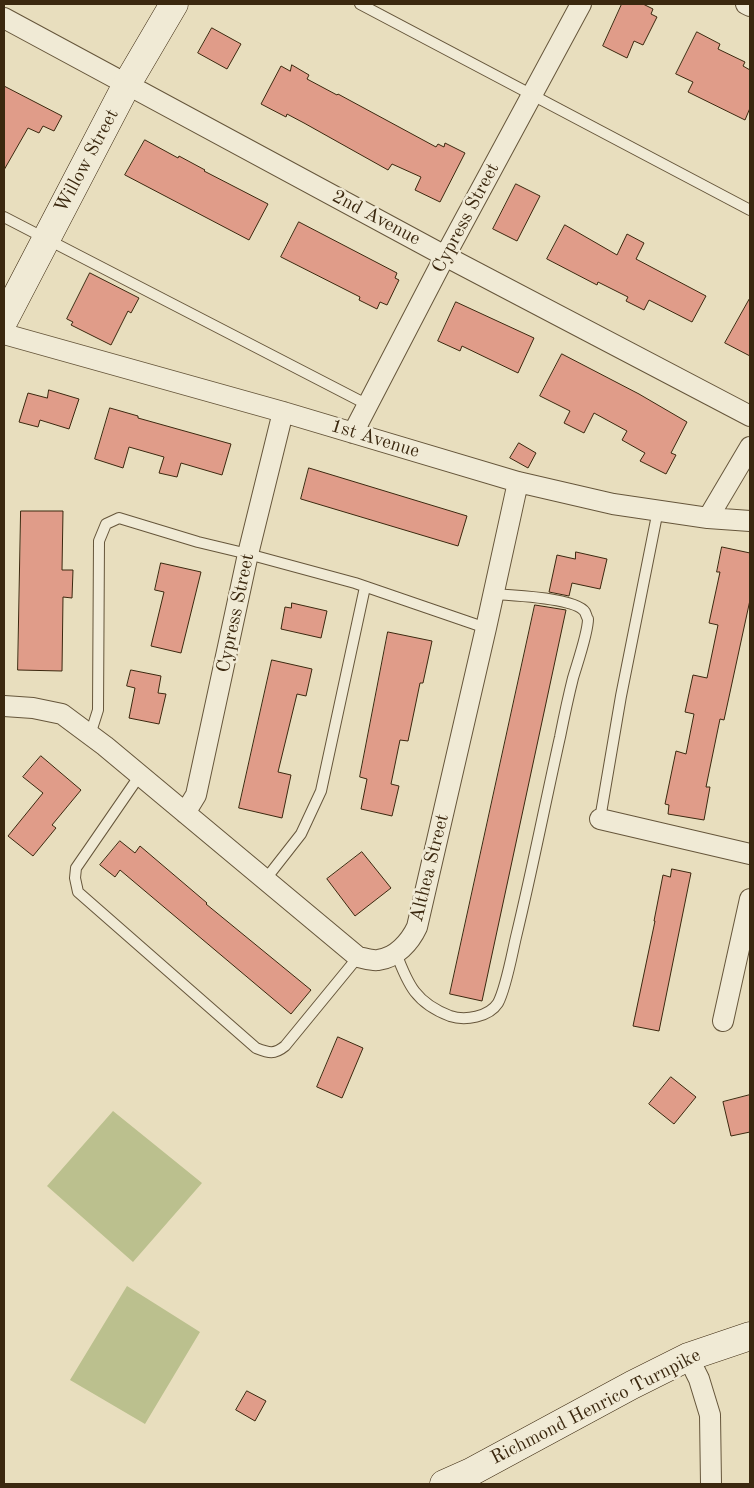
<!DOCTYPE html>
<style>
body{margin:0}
#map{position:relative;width:754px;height:1488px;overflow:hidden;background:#e8debe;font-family:"Old Standard TT",serif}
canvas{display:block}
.frame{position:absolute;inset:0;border:5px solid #3b280f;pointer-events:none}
</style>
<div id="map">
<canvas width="754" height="1488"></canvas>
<div class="frame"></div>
</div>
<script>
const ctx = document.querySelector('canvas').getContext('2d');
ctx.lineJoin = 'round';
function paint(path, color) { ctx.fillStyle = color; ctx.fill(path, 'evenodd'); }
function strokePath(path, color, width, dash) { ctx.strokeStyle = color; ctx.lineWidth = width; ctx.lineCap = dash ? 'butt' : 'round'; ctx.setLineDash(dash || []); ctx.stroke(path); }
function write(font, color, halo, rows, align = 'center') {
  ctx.font = font + ' "Old Standard TT",serif'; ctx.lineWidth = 5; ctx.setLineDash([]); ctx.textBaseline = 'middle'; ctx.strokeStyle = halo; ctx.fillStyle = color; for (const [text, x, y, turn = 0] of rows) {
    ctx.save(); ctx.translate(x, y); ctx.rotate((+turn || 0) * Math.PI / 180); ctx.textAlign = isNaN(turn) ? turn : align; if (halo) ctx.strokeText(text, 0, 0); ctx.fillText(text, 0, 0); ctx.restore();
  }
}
paint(new Path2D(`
 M113 1111 202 1183 133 1262 47 1186Z
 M127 1286 200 1332 145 1424 70 1380Z`), '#bbc08e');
const building = new Path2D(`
 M622 4H643L653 9 651 14 657 17 643 45 634 41 627 58 603 46Z
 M212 28 241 44 227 69 198 53Z
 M697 32 720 44 718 49 745 62 743 66 750 70V108L745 120 688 92 693 82 676 74Z
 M292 65 309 75 307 79 337 95 338 94 436 147 438 144 444 147 445 143 465 153 440 202 415 190 421 177 392 164 388 170 304 123 287 114 286 117 261 104 281 66 290 71Z
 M4 86 62 116 54 131 43 126 39 133 28 128 4 170Z
 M145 140 178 158 179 156 205 170 204 171 268 204 249 240 125 175Z
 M516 184 540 196 517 241 493 229Z
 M299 222 397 273 395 278 399 280 387 305 380 302 377 309 359 300 360 297 281 257Z
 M565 225 617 255 627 234 644 243 636 259 706 296 692 322 649 300 644 310 626 301 628 297 598 282 597 285 547 259Z
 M90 273 139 298 131 313 128 311 111 345 71 325 73 322 67 319Z
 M750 298V356L725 343Z
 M456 302 534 338 518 373 462 346 460 351 438 341Z
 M562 354 639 394 687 422 671 453 676 455 666 474 640 461 645 453 622 440 627 431 594 413 584 433 564 423 570 411 540 396Z
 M49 390 79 399 69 429 40 420 38 427 19 422 28 393 47 398Z
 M110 408 138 416V418L231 444 222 475 181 463 177 477 159 473 164 457 129 447 123 468 95 459Z
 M519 443 536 453 528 468 510 458Z
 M309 468 467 516 458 546 301 499Z
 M21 511H63L62 570H73L72 598 63 597 62 671 18 670Z
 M722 547 750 553V600L724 720 720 719 706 787H710L704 820 668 814 669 805 665 804 676 751 686 754 694 714 685 712 693 675 707 678 718 625 709 623 720 572H717Z
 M576 552 607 559 600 589 572 583 569 596 549 592 557 555 575 559Z
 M161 563 201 572 181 653 151 646 164 592 155 590Z
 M292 603 327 611 321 638 281 629 285 607 291 608Z
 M535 605 566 610 482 1001 450 994Z
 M388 632 432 641 423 683H420L408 741 400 740 391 784 399 786 392 816 361 809 367 779 360 777Z
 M272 660 312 669 306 696 297 694 278 772 291 775 282 818 239 808Z
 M131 670 161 676 158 693 166 694 159 724 129 718 135 688 127 686Z
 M41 756 81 790 52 825 56 828 33 856 8 836 43 793 23 777Z
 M120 841 135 853 140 846 207 903 206 904 311 990 291 1014 120 870 115 877 100 865Z
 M362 852 391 888 355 916 327 879Z
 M672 869 691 873 659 1031 633 1026 655 921H654L663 875 670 877Z
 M338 1037 363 1048 342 1098 317 1087Z
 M671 1077 696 1097 674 1124 649 1104Z
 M750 1095V1132L731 1136 723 1102Z
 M247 1391 266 1401 255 1421 236 1410Z`);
paint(building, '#e09c89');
strokePath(building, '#3b280f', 1);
const lane = new Path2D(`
 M360 4 750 210
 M4 217 368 405
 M90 735 98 710 99 541 106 524 119 518 198 542 248 554 355 583 486 628
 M140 775 76 868 75 878 78 892 256 1048C269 1053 274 1055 285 1046L358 957
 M600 819 621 696 658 510
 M265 880 301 834 321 791 365 587
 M396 953C408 985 416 1003 450 1016 465 1021 489 1017 498 1003 506 988 512 954 516 937 532 871 545 804 560 737 564 717 568 698 573 678 577 664 588 633 588 619 587 618 586 614 585 612 576 598 511 595 494 594`);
const street = new Path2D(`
 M746 4 750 6
 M4 18 445 256 750 416
 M4 334 283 412 518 482 613 504 708 518 750 521
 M353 433 445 256 581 4
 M708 518 750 447
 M4 706 33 708 62 714 105 746 358 957C364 958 372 961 378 960 396 958 410 942 417 927L486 628 518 482
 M185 813 196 795 248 554 283 412
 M600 819 750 854
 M723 1021 750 899
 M688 1357 699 1379 710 1415 711 1484`);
const secondary = new Path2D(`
 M4 320 127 84 174 4
 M444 1484 471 1472 632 1385 688 1357 750 1336`);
strokePath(lane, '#66563b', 12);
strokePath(street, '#66563b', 22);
strokePath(secondary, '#3b280f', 29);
strokePath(lane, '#f0ead5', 10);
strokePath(street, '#f0ead5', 20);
strokePath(secondary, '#f0ead5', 28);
write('19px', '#3b280f', '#f0ead5', [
 ["Willow Street",87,161,-62],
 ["2nd Avenue",376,218,28],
 ["Cypress Street",466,218,-62],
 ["1st Avenue",375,439,17],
 ["Cypress Street",236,613,-78],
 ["Althea Street",430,868,-76],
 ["Richmond Henrico Turnpike",596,1407,-27]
]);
</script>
